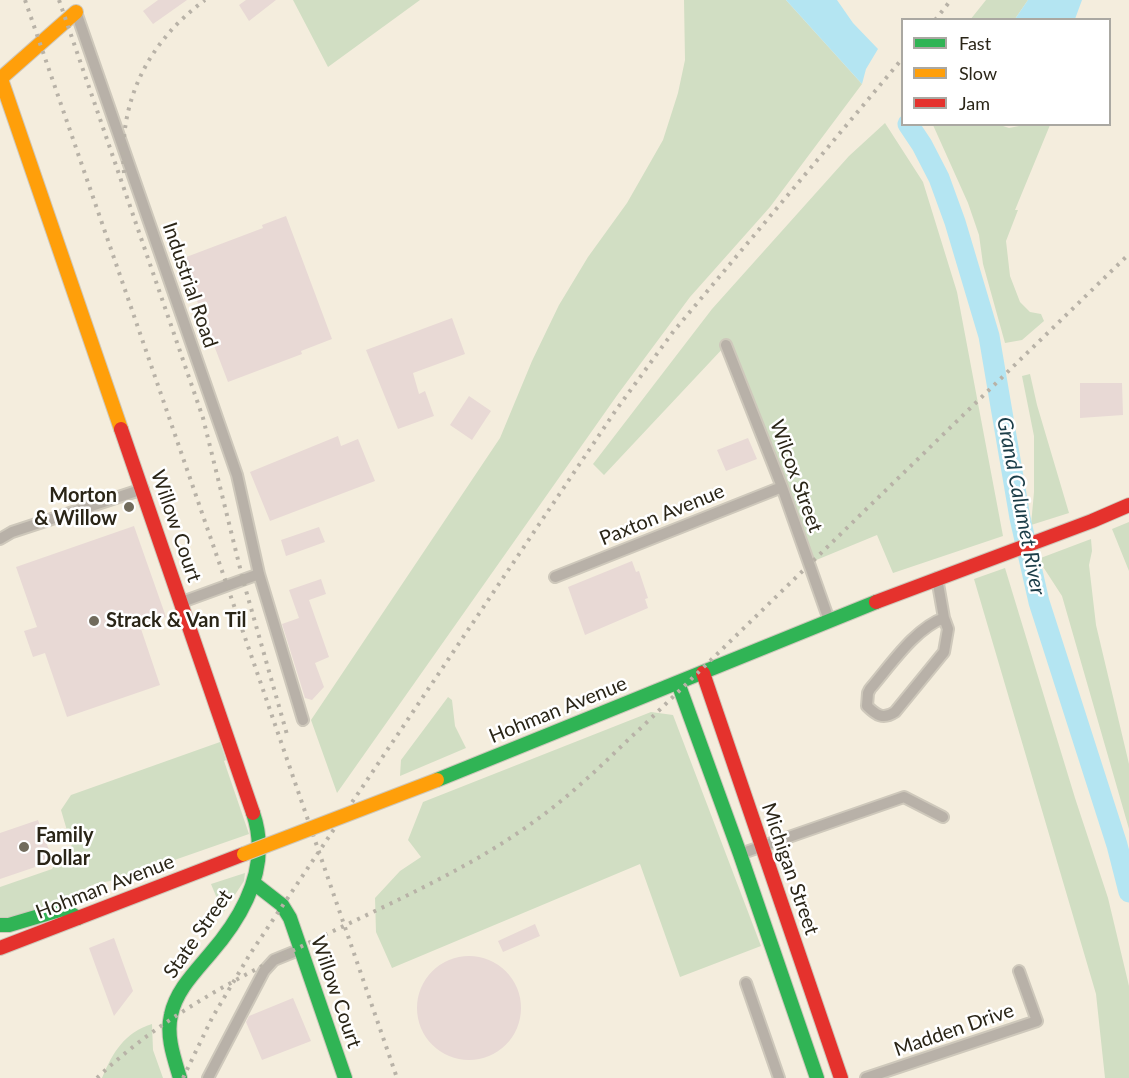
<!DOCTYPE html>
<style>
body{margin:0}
#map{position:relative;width:1129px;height:1078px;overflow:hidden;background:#f4eddd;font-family:Lato,sans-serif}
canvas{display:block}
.legend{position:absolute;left:901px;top:18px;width:210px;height:108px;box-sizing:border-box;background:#fff;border:2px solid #aaa8a2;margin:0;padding:8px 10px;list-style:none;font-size:18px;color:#2a2517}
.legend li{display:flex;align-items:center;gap:12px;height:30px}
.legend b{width:30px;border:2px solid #aaa8a2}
</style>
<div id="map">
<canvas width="1129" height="1078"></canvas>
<ul class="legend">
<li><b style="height:8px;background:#30b455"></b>Fast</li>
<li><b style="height:8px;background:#ff9f0a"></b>Slow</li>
<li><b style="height:8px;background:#e5322d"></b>Jam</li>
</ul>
</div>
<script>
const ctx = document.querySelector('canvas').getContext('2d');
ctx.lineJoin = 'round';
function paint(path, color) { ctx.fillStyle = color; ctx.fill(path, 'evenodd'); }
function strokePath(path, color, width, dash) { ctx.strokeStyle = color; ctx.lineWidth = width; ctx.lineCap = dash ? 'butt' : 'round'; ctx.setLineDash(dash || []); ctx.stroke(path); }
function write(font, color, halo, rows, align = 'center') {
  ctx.font = font + ' Lato,sans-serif'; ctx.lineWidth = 5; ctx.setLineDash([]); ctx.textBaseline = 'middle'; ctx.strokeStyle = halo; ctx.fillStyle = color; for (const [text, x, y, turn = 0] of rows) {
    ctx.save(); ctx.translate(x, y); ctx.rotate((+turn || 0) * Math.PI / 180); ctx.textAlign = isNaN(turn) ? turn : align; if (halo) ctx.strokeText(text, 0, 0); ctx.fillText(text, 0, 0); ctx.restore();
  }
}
paint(new Path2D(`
 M293 0H420L328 67Z
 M684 0H786L862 84 770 207 690 297 618 394 337 793 311 720 500 438 532 361 559 305 588 257 627 203 663 140 678 93 685 60Z
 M986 0H1028L1015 19 970 20Z
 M885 123 923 182 957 292 1003 536 893 573 877 535 809 563 726 345 604 475 593 464 712 309 849 156Z
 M997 124 1009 128 1024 125H1050L1015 210H1018L1006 241 1010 276 1020 302 1030 312 1041 314 1044 321 1022 340 1005 343 983 264 979 235 968 203 933 125Z
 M1030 374 1037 405 1069 513 1031 525 1034 492V436L1022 376Z
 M1129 522V571L1112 529Z
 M1091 539 1092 551 1089 565 1096 625 1129 764V829L1062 596 1038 559Z
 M1005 568 1075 798 1108 898 1129 986V1078H1105L1096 994 974 579Z
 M448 697 452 700 455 726 466 748 400 776 401 760Z
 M651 712 673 715 761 946 680 977 640 864 392 968 376 932 375 898 400 871 421 857 408 840 423 802Z
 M220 742 226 760 224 761 249 834 120 879 95 884 0 928V887L52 869 61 853 67 856 75 837 68 834 61 810 71 795Z
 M245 873 244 881 223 913 211 884Z
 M152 1024 153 1050 163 1078H102C113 1052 124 1033 152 1024Z`), '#d1dec3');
paint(new Path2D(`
 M786 0H837L853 23 878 49 866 69 862 84Z
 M1028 0H1082L1075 19H1015Z`), '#b4e5f2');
strokePath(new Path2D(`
 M908 124 922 145 939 178 955 222 989 336 1020 518 1039 602 1117 845 1129 892`), '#b4e5f2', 21);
paint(new Path2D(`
 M158 0H187L153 24 143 11Z
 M246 0H276L249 21 239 5Z
 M286 216 332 339 301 351 302 354 228 382 181 259 263 228 262 225Z
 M452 318 465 354 413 373 419 394 425 391 434 416 398 429 366 350Z
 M1080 383H1122L1123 415 1080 418Z
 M469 396 491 411 472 440 450 425Z
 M338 436 341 446 358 439 375 481 270 521 250 472Z
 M748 438 757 459 726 471 717 450Z
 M134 526 166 617 140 626 160 685 67 717 45 653 33 657 24 631 37 627 16 567Z
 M319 527 325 542 286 556 281 540Z
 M632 561 636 572 639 571 648 598 645 599 648 608 585 635 568 587Z
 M321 579 326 594 309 600 329 657 315 663 324 687 312 700 305 698 282 624 299 618 289 590Z
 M38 820 53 861 0 879V833Z
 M535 924 540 936 503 952 498 941Z
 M114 938 133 991 114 1016 89 948Z
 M417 1008a52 52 0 1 1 104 0a52 52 0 1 1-104 0Z
 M293 998 311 1041 262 1060 246 1022 249 1016Z`), '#e8d9d5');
const street = new Path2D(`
 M76 12 237 475 259 574 303 720
 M726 345 782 487 829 620
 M0 539 12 532 143 489
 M555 577 782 487
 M937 578 944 618 948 629 944 652 895 712C883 720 876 715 867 706L868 693 870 689C890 666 915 628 944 618
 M182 602 259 574
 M740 854 904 797 943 817
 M746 983 779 1078
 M208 1078 264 971 274 960 301 949
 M866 1078 1037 1021 1019 971`);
const fast = new Path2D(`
 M678 683 740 854 817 1078
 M437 780 876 602
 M255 884 282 905 290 918 345 1078
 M0 925H9L63 909 78 918
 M180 1078C174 1058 166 1036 171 1015 176 991 194 973 210 954 244 915 271 865 253 813`);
const slow = new Path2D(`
 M0 79 76 12
 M1 79 121 429`);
const jam = new Path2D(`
 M121 429 253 813
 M876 602 1092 521 1129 505
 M703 673 841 1078
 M0 948 244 854`);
strokePath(street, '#cec8bb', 14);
strokePath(fast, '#cec8bb', 16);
strokePath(slow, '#cec8bb', 16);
strokePath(jam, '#cec8bb', 16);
strokePath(street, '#b8b1a8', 10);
strokePath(fast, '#30b455', 14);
strokePath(slow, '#ff9f0a', 14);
strokePath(jam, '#e5322d', 14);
strokePath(new Path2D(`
 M25 0 397 1078
 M59 0 203 418 243 580 288 738
 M935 20 951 0
 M124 173C118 101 148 42 205 0
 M97 1078C202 978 344 933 469 863 510 840 549 813 583 782 604 764 623 744 643 726L1129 254
 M183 1078 212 1018 250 954 616 410 673 332 902 59`), '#b8b2a7', 4, [3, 6]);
const slowBridge = new Path2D(`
 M244 854 437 780`);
strokePath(slowBridge, '#cec8bb', 16, []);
strokePath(slowBridge, '#ff9f0a', 14);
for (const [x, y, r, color] of [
 [129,507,6,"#716b5c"],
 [94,621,6,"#716b5c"],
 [24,847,6,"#716b5c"]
]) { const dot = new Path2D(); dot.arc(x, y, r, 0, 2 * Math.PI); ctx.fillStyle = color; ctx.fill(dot); strokePath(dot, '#fff', 2); }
write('20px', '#2a2517', '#fff', [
 ["Industrial Road",190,285,71],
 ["Wilcox Street",796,476,70],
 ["Paxton Avenue",662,515,-22],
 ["Willow Court",176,526,71],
 ["Hohman Avenue",558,710,-22],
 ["Michigan Street",790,869,71],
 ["Hohman Avenue",105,887,-21],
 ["State Street",198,934,-55],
 ["Willow Court",336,992,71],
 ["Madden Drive",954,1030,-19]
]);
write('bold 20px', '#2a2517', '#fff', [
 ["Morton",117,496,"right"],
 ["& Willow",117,519,"right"],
 ["Strack & Van Til",106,621],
 ["Family",36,836],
 ["Dollar",36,859]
], 'left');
write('italic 21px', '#1b3d48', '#fff', [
 ["Grand Calumet River",1021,506,79]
]);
</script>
